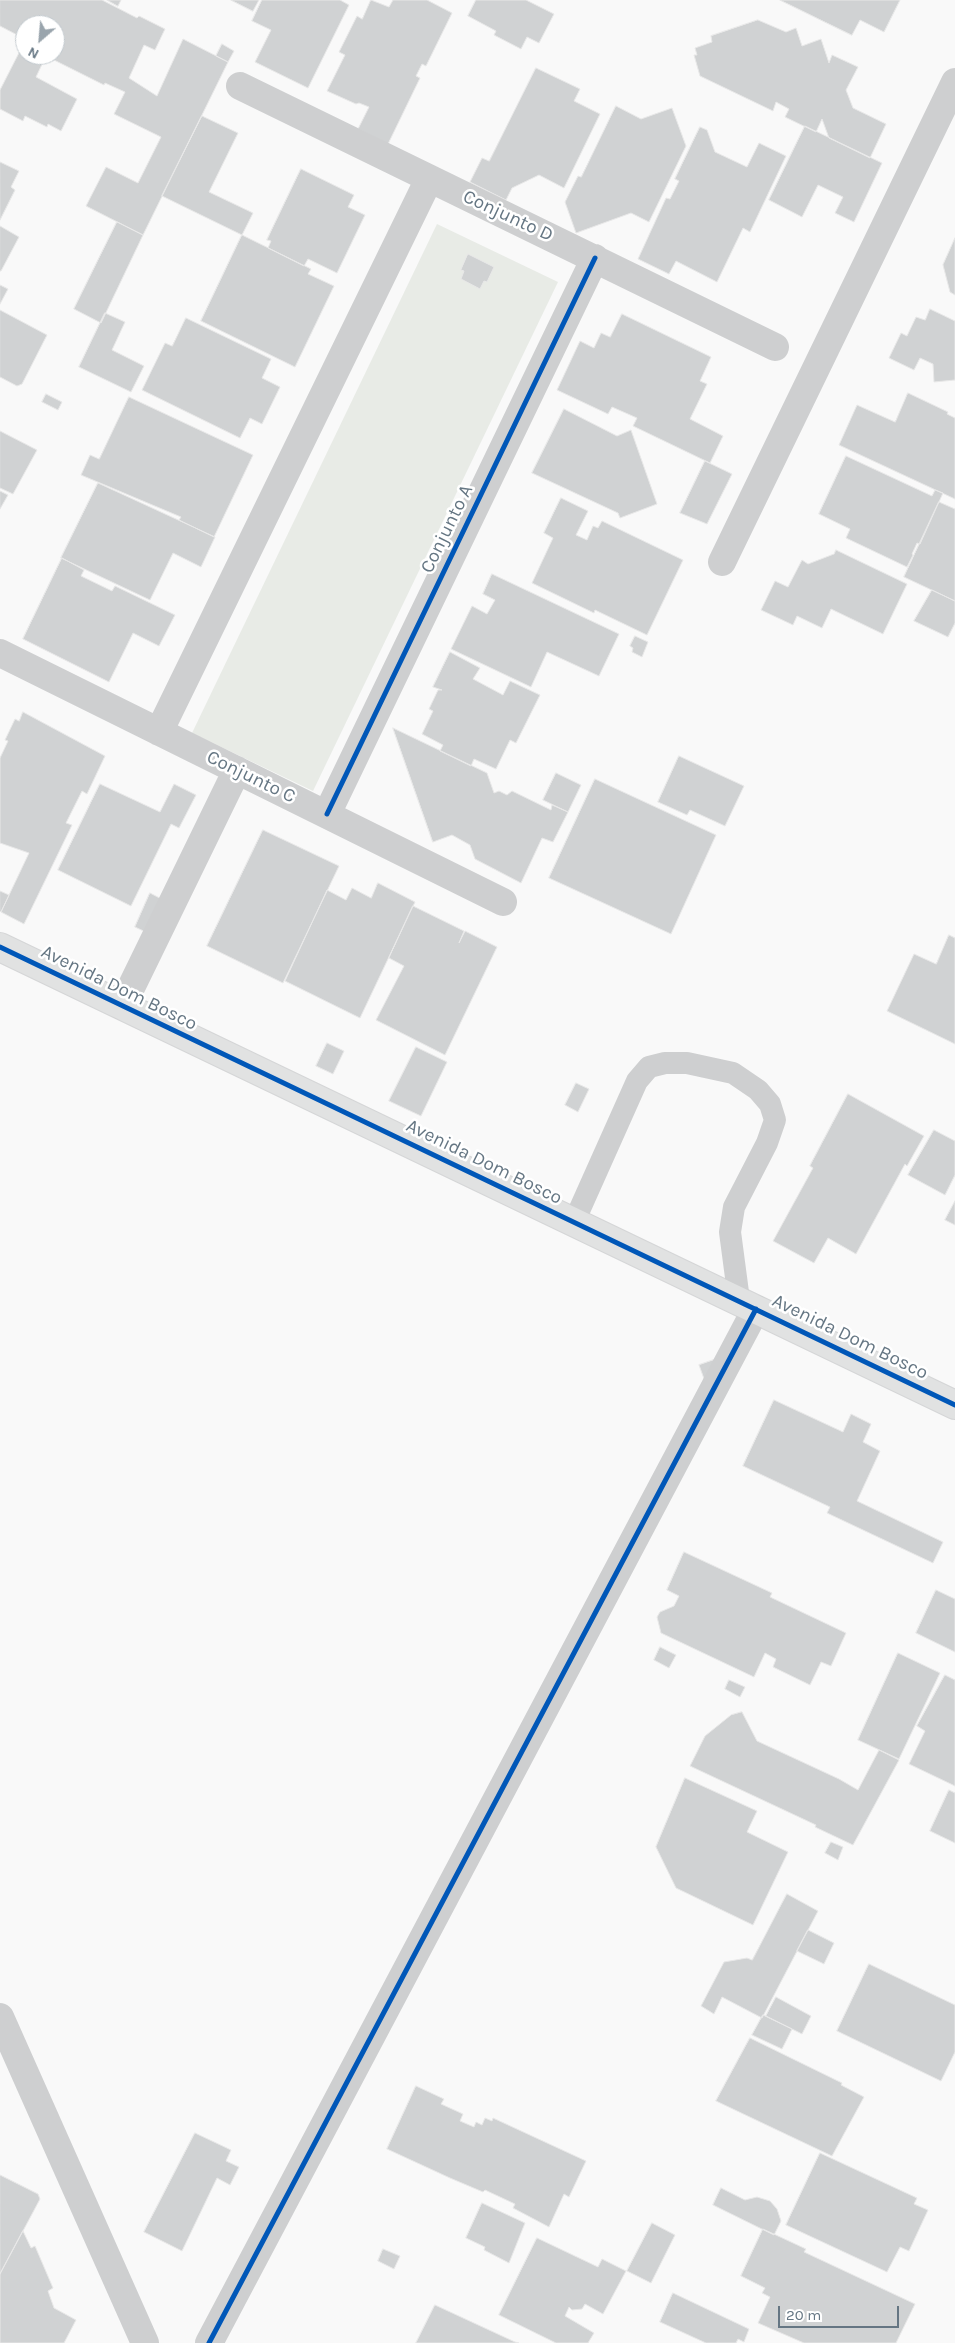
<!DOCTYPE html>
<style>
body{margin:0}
#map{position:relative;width:955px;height:2343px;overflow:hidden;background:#f9f9f9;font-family:Karla,sans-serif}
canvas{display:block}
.north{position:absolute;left:15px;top:15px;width:50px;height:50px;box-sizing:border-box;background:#fff;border:1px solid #c1c8cd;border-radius:50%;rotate:207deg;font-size:14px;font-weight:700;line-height:20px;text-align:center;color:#657683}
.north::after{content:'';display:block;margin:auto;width:18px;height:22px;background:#99a4ac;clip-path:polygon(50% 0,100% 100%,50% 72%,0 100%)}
.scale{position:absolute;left:778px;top:2306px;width:121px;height:22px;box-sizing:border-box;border:2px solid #657683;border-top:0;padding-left:6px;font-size:15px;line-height:18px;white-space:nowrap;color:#657683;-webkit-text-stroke:4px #fff;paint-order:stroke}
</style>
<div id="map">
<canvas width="955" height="2343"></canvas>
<div class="north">N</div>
<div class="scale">20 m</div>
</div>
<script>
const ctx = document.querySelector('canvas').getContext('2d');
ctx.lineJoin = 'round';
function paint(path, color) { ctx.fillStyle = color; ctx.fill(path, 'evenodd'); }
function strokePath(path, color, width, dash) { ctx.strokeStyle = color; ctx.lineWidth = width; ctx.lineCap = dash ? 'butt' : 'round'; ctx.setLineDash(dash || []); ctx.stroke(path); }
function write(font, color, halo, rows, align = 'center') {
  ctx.font = font + ' Karla,sans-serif'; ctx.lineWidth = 5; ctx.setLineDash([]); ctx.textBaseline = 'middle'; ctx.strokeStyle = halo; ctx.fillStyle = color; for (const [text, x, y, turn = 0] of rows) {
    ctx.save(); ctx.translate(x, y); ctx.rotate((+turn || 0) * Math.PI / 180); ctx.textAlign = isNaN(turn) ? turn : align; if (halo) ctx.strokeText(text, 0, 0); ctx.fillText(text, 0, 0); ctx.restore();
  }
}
paint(new Path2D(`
 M437 224 558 282 313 791 192 733Z`), '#e8ebe6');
const building = new Path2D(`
 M0 0H102L137 18 139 16 165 29 155 50 144 45 129 78 157 96 183 39 228 62 143 235 86 206 106 167 138 183 161 137 114 114 125 92 105 83 104 85 46 56 36 77 77 99 61 131 48 124 47 127 25 116 23 121 0 109V90L25 41V55H55V25H25V39L0 26Z
 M107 0H121L118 6Z
 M231 0H259L253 11Z
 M262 0H340L349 5 308 88 255 62 271 30 252 21Z
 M371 0 389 7 393 0H427L452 13 426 66 422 64 416 76 420 78 388 144 358 129 369 107 359 103 356 104 327 91 345 55 339 52 357 16 362 19Z
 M476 0H526L554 14 539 43 527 37 521 49 494 35 496 31 468 16Z
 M780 0H900L884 32 860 20 852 35Z
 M758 20 786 32 796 28 802 46 821 39 829 63 832 55 858 67 846 90 853 108 886 124 870 158 829 138 822 119 816 132 785 117 789 109 776 102 773 111 700 76 694 55H697L695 48 712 42 711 36Z
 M222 44 234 51 228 62 216 56Z
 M536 68 580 89 574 101 600 114 564 188 539 175 512 188 506 200 470 182 482 158 489 161Z
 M616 106 641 119 672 108 686 146 649 222 631 213 576 233 565 202 578 176 581 177Z
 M202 116 238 133 209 192 253 213 242 235 162 196Z
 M805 126 882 163 854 222 835 213 843 197 818 185 802 217 769 200Z
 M700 127 707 130 715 152 747 167 759 143 786 156 750 232 743 228 717 282 676 261 669 274 638 259 666 198 670 199 679 181 675 179Z
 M0 162 19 171 11 187 15 190 0 220Z
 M301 169 354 195 348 207 365 215 337 273 308 259 304 266 268 248 271 241 267 240Z
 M117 222 143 235 101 323 74 309Z
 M0 226 19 237 1 271H0Z
 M242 235 311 269 308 274 334 286 295 367 201 321Z
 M955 238V295L950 292 943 265Z
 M468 254 494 267 487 282 484 281 480 289 461 279 464 271 461 270Z
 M0 285 8 289 0 304Z
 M930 309 955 321V380L934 382 933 364 920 358 914 370 889 358 901 333 907 336 916 317 925 320Z
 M0 310 47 335 22 384 17 386 0 377Z
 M105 313 125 322 112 350 144 366 131 392 79 367Z
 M622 314 711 357 700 381 707 384 690 419 723 436 710 463 633 426 637 418 612 407 608 414 557 390 580 341 594 348 601 333 610 337Z
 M186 318 271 359 262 378 280 387 262 424 250 418 240 438 142 390 165 343 172 346Z
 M908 393 948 412 947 414 955 418V499L839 445 857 405 895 422Z
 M46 394 62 402 58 410 42 402Z
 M129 397 253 455 214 537 179 520 181 517 81 475 90 455 99 459Z
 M564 409 617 436 631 430 657 504 620 518 618 513 532 473Z
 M0 431 37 450 13 494 0 488Z
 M846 456 932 496 935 490 943 493 920 544 917 543 912 554 913 555 907 567 846 538 850 529 819 514Z
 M705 461 732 474 707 524 680 513Z
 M98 483 215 537 201 567 173 553 150 600 61 558Z
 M0 491 8 495 0 509Z
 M561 498 588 511 576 535 587 540 593 526 598 528 602 521 683 560 647 635 595 610 594 613 532 583 553 538 544 533Z
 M939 502 955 509V601L904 577Z
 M836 550 907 584 883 634 831 609 822 628 797 616 793 625 761 610 775 581 788 587 802 560 808 564 834 554Z
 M62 558 84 570 81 576 112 591 115 586 175 615 159 646 133 633 109 682 23 639Z
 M492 574 619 634 599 676 547 652 531 687 451 649 472 606 487 614 495 600 483 594Z
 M932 590 955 601V623L948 637 914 621Z
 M635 636 648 642 642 657 632 652 633 648 630 646Z
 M450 652 480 668 473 679 503 695 510 681 540 695 516 743 510 740 496 769 474 759 471 766 440 751 443 745 422 734 433 711 429 709 438 690H442L433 687Z
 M23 712 105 756 87 794 82 791 66 823 72 825 24 924 1 912 29 853 0 843V758L8 741 5 740 15 719 19 721Z
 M393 728 487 773 494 793 499 791 507 795 512 791 551 810 552 805 568 812 553 842 542 838 521 883 475 859 470 845 452 835 433 842Z
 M679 756 744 786 725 826 690 810 687 815 658 802Z
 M556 773 581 785 568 812 543 800Z
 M595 779 716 835 671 934 549 878Z
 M100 784 160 812 174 784 196 795 179 828 171 824 131 906 58 870Z
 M263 830 339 866 283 983 207 946Z
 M378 883 415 902 360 1018 285 981 327 890 346 900 352 888 371 898Z
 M0 891 9 895 1 912 0 911Z
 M150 893 171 904 150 934 135 927Z
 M413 906 464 931 459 943 465 931 497 947 445 1055 376 1020 404 966 389 958Z
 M949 935 955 938V1044L887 1011 914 954 936 964Z
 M327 1043 344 1051 333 1074 316 1066Z
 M416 1047 447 1062 421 1116 389 1101Z
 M576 1083 589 1089 578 1112 565 1105Z
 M848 1094 924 1136 907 1166 905 1164 856 1254 828 1238 814 1263 773 1241 813 1168 810 1166Z
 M934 1130 955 1141V1175L945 1195 908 1175Z
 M955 1201V1225L945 1220Z
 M722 1357 707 1387 699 1365Z
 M774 1400 843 1432 851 1414 871 1424 863 1442 880 1451 857 1501 943 1542 933 1563 827 1513 830 1507 743 1466Z
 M684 1552 772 1593 770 1597 846 1633 831 1666 821 1662 810 1685 773 1667 776 1659 765 1653 754 1677 661 1633 657 1617 660 1612 674 1606 679 1596 667 1590Z
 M936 1590 955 1599V1652L916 1633Z
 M660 1647 676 1655 669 1668 654 1660Z
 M898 1653 940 1673 899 1759 858 1740Z
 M945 1675 955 1680V1786L909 1764 925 1731 917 1726Z
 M729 1680 745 1687 740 1697 725 1689Z
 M742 1712 757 1741 839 1779 858 1790 879 1750 899 1760 853 1845 815 1827 816 1825 690 1766 705 1736 731 1715Z
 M685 1778 757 1811 747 1832 788 1852 753 1925 676 1888 656 1847Z
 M949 1790 955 1793V1843L930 1831Z
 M831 1842 843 1847 838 1860 825 1853Z
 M787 1894 818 1911 762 2018 722 1997 714 2014 701 2006 724 1962 747 1958 752 1960Z
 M808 1930 834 1943 824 1964 797 1951Z
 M869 1964 955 2005V2052L941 2081 837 2031Z
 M776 1997 811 2016 802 2034 766 2016Z
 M763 2015 792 2029 782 2049 752 2035Z
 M750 2038 842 2083 841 2085 864 2097 832 2156 716 2101Z
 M416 2086 444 2099 441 2104 463 2114 460 2121 474 2127 476 2122 482 2125 485 2118 492 2121 493 2118 586 2161 569 2197 564 2194 549 2227 513 2208 515 2204 485 2190 483 2192 450 2178 387 2149Z
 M195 2133 231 2150 226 2161 239 2167 230 2185 217 2178 182 2251 144 2232Z
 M820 2153 917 2198 914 2204 928 2210 909 2251 900 2247 887 2272 786 2225Z
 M0 2175 38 2194 40 2199 0 2274Z
 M721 2188 745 2200 757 2197 770 2201 777 2209 781 2221 774 2235 713 2205Z
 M482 2203 525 2223 509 2263 484 2250 485 2247 466 2238Z
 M652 2223 675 2235 651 2283 627 2271Z
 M763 2229 806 2249 804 2252 915 2304 896 2343H804L758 2323 770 2297 762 2293 765 2288 741 2276Z
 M23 2231 31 2248 35 2246 53 2288 48 2291 54 2308 76 2320 64 2343H0V2274Z
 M537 2238 598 2267 602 2259 626 2271 603 2314 585 2304 582 2309 572 2310 569 2307 565 2316 594 2333 588 2343H556L499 2315Z
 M383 2249 400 2256 394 2269 378 2261Z
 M673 2293 749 2329 744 2342 738 2339 736 2343H706L660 2322Z
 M435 2305 515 2342 519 2343H416Z`);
paint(building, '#d0d2d3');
strokePath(building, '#e8e8e8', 1);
const secondary = new Path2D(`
 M0 947 955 1405`);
strokePath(secondary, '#d5d6d7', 30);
strokePath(new Path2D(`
 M574 1222 637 1081 649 1067 665 1063H687L733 1073 758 1090 770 1104 775 1120 767 1143 734 1207 730 1232 739 1300`), '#cecfd0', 22);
strokePath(new Path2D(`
 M240 86 775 347
 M722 562 955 82
 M0 653 503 902
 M159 732 429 179
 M327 814 595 258
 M122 1006 237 770
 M0 2017 145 2343
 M209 2343 756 1309`), '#cecfd0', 28);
strokePath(secondary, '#e1e2e2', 28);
strokePath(new Path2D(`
 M327 814 595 258
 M0 947 955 1405
 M209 2343 756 1309`), '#0057b8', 5);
write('19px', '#657683', '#fff', [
 ["Conjunto D",508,216,25],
 ["Conjunto A",447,529,-64],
 ["Conjunto C",251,777,26],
 ["Avenida Dom Bosco",119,988,26],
 ["Avenida Dom Bosco",484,1162,26],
 ["Avenida Dom Bosco",850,1337,26]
]);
</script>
